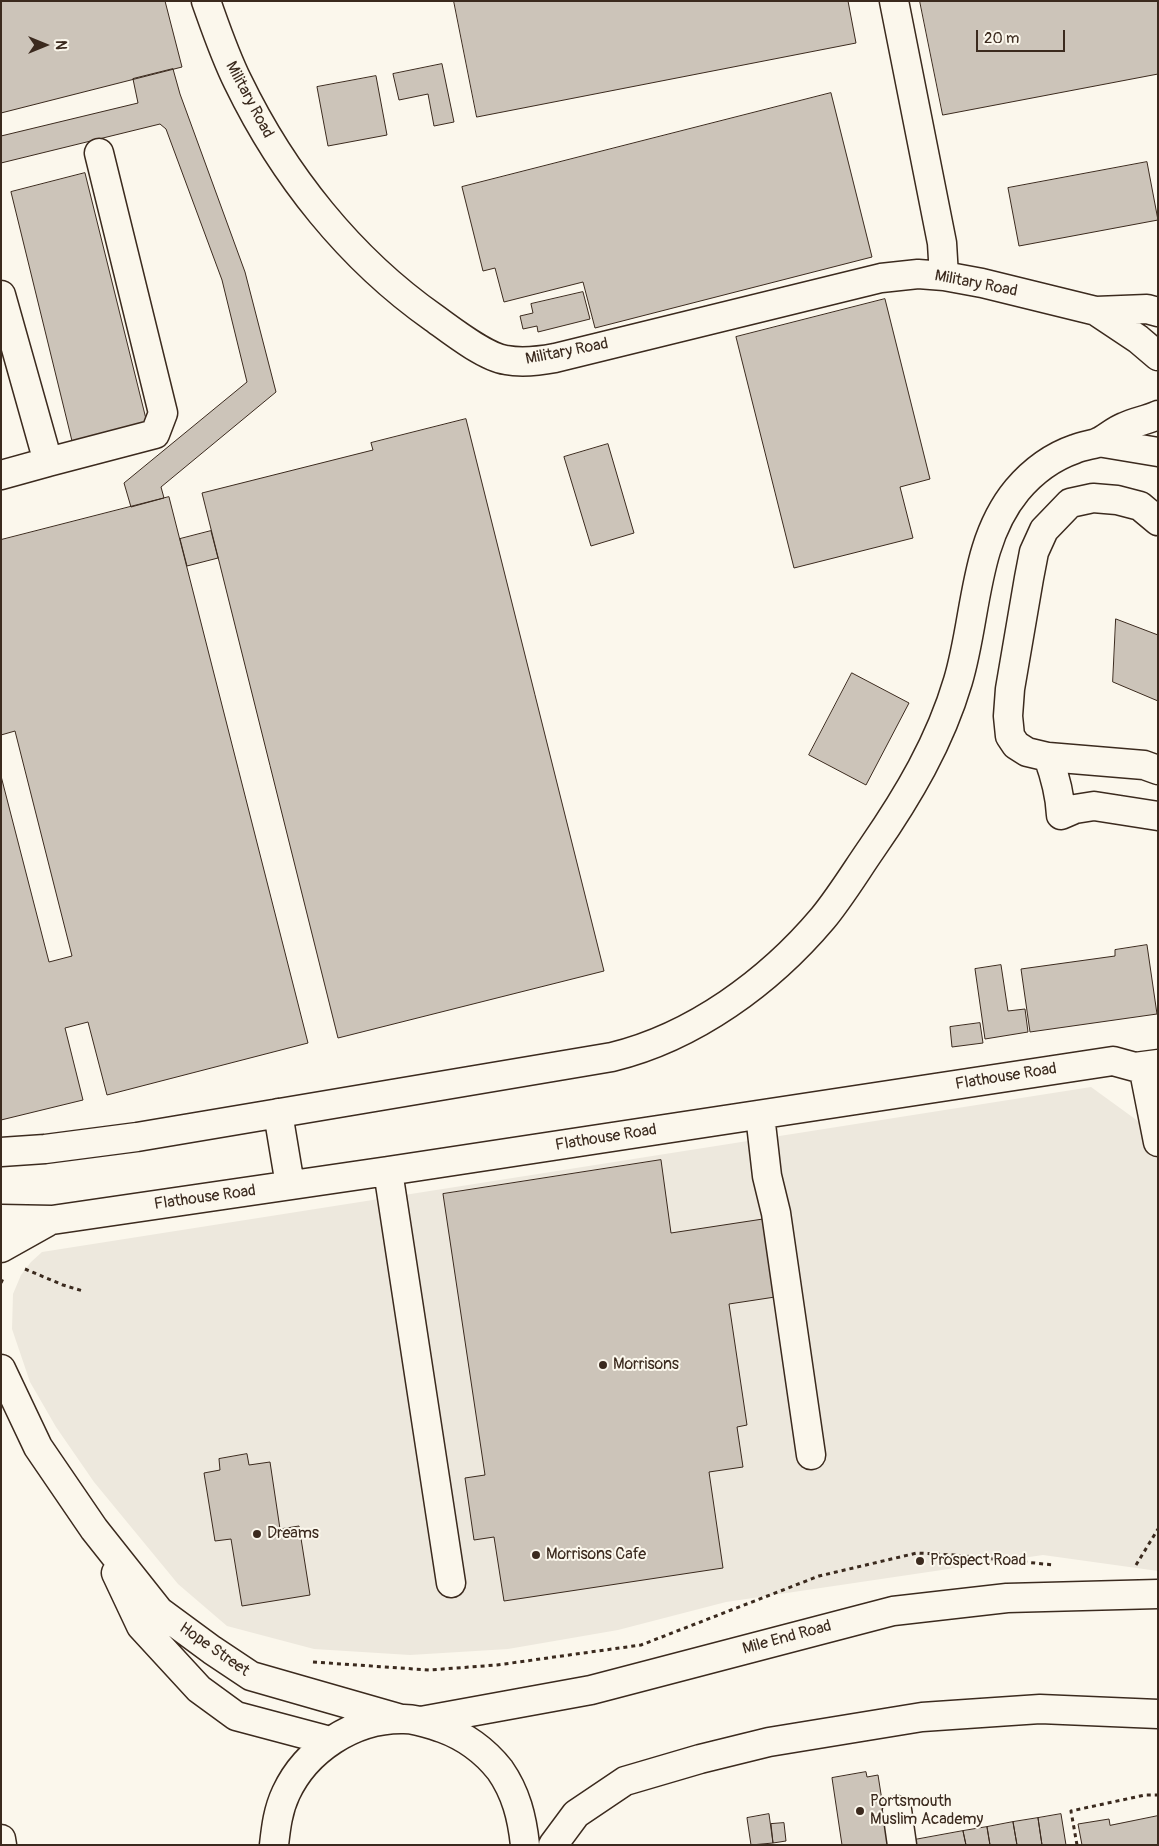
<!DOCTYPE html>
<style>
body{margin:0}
#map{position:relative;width:1159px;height:1846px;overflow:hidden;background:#fbf7ec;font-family:Pangolin,sans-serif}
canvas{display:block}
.frame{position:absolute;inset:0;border:2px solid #3b2a1e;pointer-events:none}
.north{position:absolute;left:20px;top:20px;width:50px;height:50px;-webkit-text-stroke:4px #fbf7ec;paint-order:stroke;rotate:90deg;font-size:14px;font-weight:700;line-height:20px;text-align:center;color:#3b2a1e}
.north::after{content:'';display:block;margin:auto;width:18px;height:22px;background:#3b2a1e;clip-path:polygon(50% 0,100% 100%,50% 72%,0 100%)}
.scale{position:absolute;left:976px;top:30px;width:89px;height:22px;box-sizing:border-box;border:2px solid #3b2a1e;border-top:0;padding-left:6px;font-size:15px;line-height:18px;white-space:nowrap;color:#3b2a1e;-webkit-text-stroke:4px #fbf7ec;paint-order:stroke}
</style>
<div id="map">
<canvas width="1159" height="1846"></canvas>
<div class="frame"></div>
<div class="north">N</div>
<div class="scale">20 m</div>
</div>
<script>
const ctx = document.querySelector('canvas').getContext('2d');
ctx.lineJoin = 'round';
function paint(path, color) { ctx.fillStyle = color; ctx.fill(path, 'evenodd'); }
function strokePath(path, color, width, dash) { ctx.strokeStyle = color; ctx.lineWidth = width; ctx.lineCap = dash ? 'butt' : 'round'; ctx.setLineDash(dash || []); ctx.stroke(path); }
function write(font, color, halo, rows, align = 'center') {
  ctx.font = font + ' Pangolin,sans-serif'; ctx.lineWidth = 4; ctx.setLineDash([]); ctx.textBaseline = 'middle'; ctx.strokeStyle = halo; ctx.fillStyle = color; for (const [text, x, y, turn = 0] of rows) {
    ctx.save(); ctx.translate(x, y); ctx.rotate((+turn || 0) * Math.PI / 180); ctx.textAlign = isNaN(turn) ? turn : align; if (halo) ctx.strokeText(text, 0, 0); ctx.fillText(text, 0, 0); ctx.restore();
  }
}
paint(new Path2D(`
 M1091 1087 1142 1124 1158 1122V1571L1043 1555 726 1602 618 1630 508 1649 410 1655 314 1649 227 1626 178 1584 94 1482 56 1427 30 1382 12 1329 13 1294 21 1275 31 1262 42 1252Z`), '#ede8dd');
const building = new Path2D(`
 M1 1H165L182 67 1 113Z
 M454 1H848L856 43 477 117Z
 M920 1H1158V74L943 115Z
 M442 64 454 122 434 126 428 94 399 100 393 74Z
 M173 69 180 94 245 272 276 392 161 487 164 498 131 507 124 483 247 382 222 280 166 129 160 124 1 163V136L138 103 133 79Z
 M376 76 387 135 328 146 317 87Z
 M831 93 872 257 595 328 583 282 504 302 495 268 483 271 462 187Z
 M1147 162 1158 220 1019 246 1008 188Z
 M85 173 147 423 72 441 11 192Z
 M583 292 590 319 538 332 537 326 523 329 520 316 533 313 531 304Z
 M885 299 930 479 900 487 913 538 794 568 736 337Z
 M466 419 604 971 338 1038 202 493 373 450 371 443Z
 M608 444 634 533 591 546 564 457Z
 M169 497 308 1043 107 1095 88 1022 65 1028 83 1100 1 1120V776L49 962 72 956 15 731 1 735V540Z
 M211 531 218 558 187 566 180 539Z
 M1116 619 1158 635V701L1113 682Z
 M852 673 909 703 866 785 809 755Z
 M1147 945 1157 1014 1030 1032 1021 969 1115 956V950Z
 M1001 965 1008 1011 1025 1009 1028 1032 985 1039 975 969Z
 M980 1023 983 1043 952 1047 950 1027Z
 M661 1160 671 1233 763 1219 775 1297 729 1304 747 1425 737 1427 743 1467 709 1472 723 1568 504 1601 494 1537 474 1540 465 1478 485 1475 443 1194Z
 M247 1454 249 1465 270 1462 280 1529 299 1526 310 1595 242 1606 231 1539 215 1541 204 1473 220 1470 219 1459Z
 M866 1772 867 1777 878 1775 889 1845H842L832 1778Z
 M769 1814 773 1843 751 1845 747 1818Z
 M1061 1814 1066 1845H1042L1038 1818Z
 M1158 1816V1845H1082L1078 1824 1109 1819 1110 1825Z
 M1038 1818 1042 1845H1017L1013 1822Z
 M1013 1822 1017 1845H990L987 1827Z
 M784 1823 786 1841 773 1843 771 1824Z
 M987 1827 990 1845H966L963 1831Z
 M963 1831 966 1845H915L914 1840Z`);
paint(building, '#ccc4b9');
strokePath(building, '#3b2a1e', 1);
const minor = new Path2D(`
 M206 1C216 29 225 56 238 82 283 175 350 259 434 318 452 331 485 357 506 360 522 363 539 361 555 358L881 278 918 274 944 276 982 283 1096 311 1147 309 1158 312
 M894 1 942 243 944 276
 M1 295 48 462 1 475
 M1096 311 1138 339 1158 356
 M1098 442 1158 452
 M48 462 155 434 163 413 99 153
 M1158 521 1140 506 1117 500 1093 498 1070 503 1044 530 1034 552 1029 578 1010 689 1008 716 1010 736 1016 745 1027 752 1048 757 1144 765 1158 770
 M1048 757C1055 776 1060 794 1061 815L1075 809 1094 806 1158 816
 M1143 1066 1158 1142
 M278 1113 290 1185
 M760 1115 767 1176 776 1213 811 1455
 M1 1152 45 1149 137 1137 612 1057C694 1037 769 982 823 918 841 896 856 871 872 848 908 796 940 742 958 681 977 618 973 543 1017 490 1033 471 1052 457 1075 449 1082 446 1090 445 1097 443 1106 439 1114 431 1124 427 1135 422 1147 420 1158 415
 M388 1171 451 1583
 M1 1219 52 1220 388 1171 1113 1061 1135 1067 1158 1064
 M1 1248 51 1220
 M897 1810 902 1845
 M1 1839 2 1845`);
const major = new Path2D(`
 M1 1369 38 1447 94 1529 159 1611 212 1650 251 1676 401 1719
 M116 1573 141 1626 199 1689 236 1716 330 1741
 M421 1721 591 1690 893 1611 1007 1598 1158 1594
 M274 1845C276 1827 278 1810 286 1793 306 1750 353 1719 401 1719 416 1718 429 1724 442 1728 464 1736 485 1751 500 1770 516 1793 522 1817 525 1845
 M553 1845 576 1814 625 1781 700 1759 769 1742 922 1717 1040 1709 1158 1714`);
strokePath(minor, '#3b2a1e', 31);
strokePath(major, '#3b2a1e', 31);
strokePath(new Path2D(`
 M25 1269 63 1285 83 1291
 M1 1283 4 1276
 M1136 1565 1158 1529
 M313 1662 429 1670 497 1665 641 1645 819 1576 917 1553 954 1555 1054 1565
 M1077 1845 1071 1811 1145 1795H1158`), '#3b2a1e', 3, [4, 4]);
strokePath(minor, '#fbf7ec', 28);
strokePath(major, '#fbf7ec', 28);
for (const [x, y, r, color] of [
 [603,1365,5,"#3b2a1e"],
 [257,1534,5,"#3b2a1e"],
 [536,1555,5,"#3b2a1e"],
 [920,1561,5,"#3b2a1e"],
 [860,1811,5,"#3b2a1e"]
]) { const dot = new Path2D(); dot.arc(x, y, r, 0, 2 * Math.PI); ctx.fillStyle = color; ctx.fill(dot); strokePath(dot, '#fbf7ec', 2); }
write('16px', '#3b2a1e', '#fbf7ec', [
 ["Military Road",249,100,62],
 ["Military Road",976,284,11],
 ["Military Road",567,352,-11],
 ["Flathouse Road",1006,1077,-9],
 ["Flathouse Road",606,1138,-9],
 ["Flathouse Road",205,1198,-8],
 ["Mile End Road",787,1638,-15],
 ["Hope Street",214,1650,35]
]);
write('16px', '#3b2a1e', '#fbf7ec', [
 ["Morrisons",613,1365],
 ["Dreams",267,1534],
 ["Morrisons Cafe",546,1555],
 ["Prospect Road",930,1561],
 ["Portsmouth",870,1802],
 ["Muslim Academy",870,1820]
], 'left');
</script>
